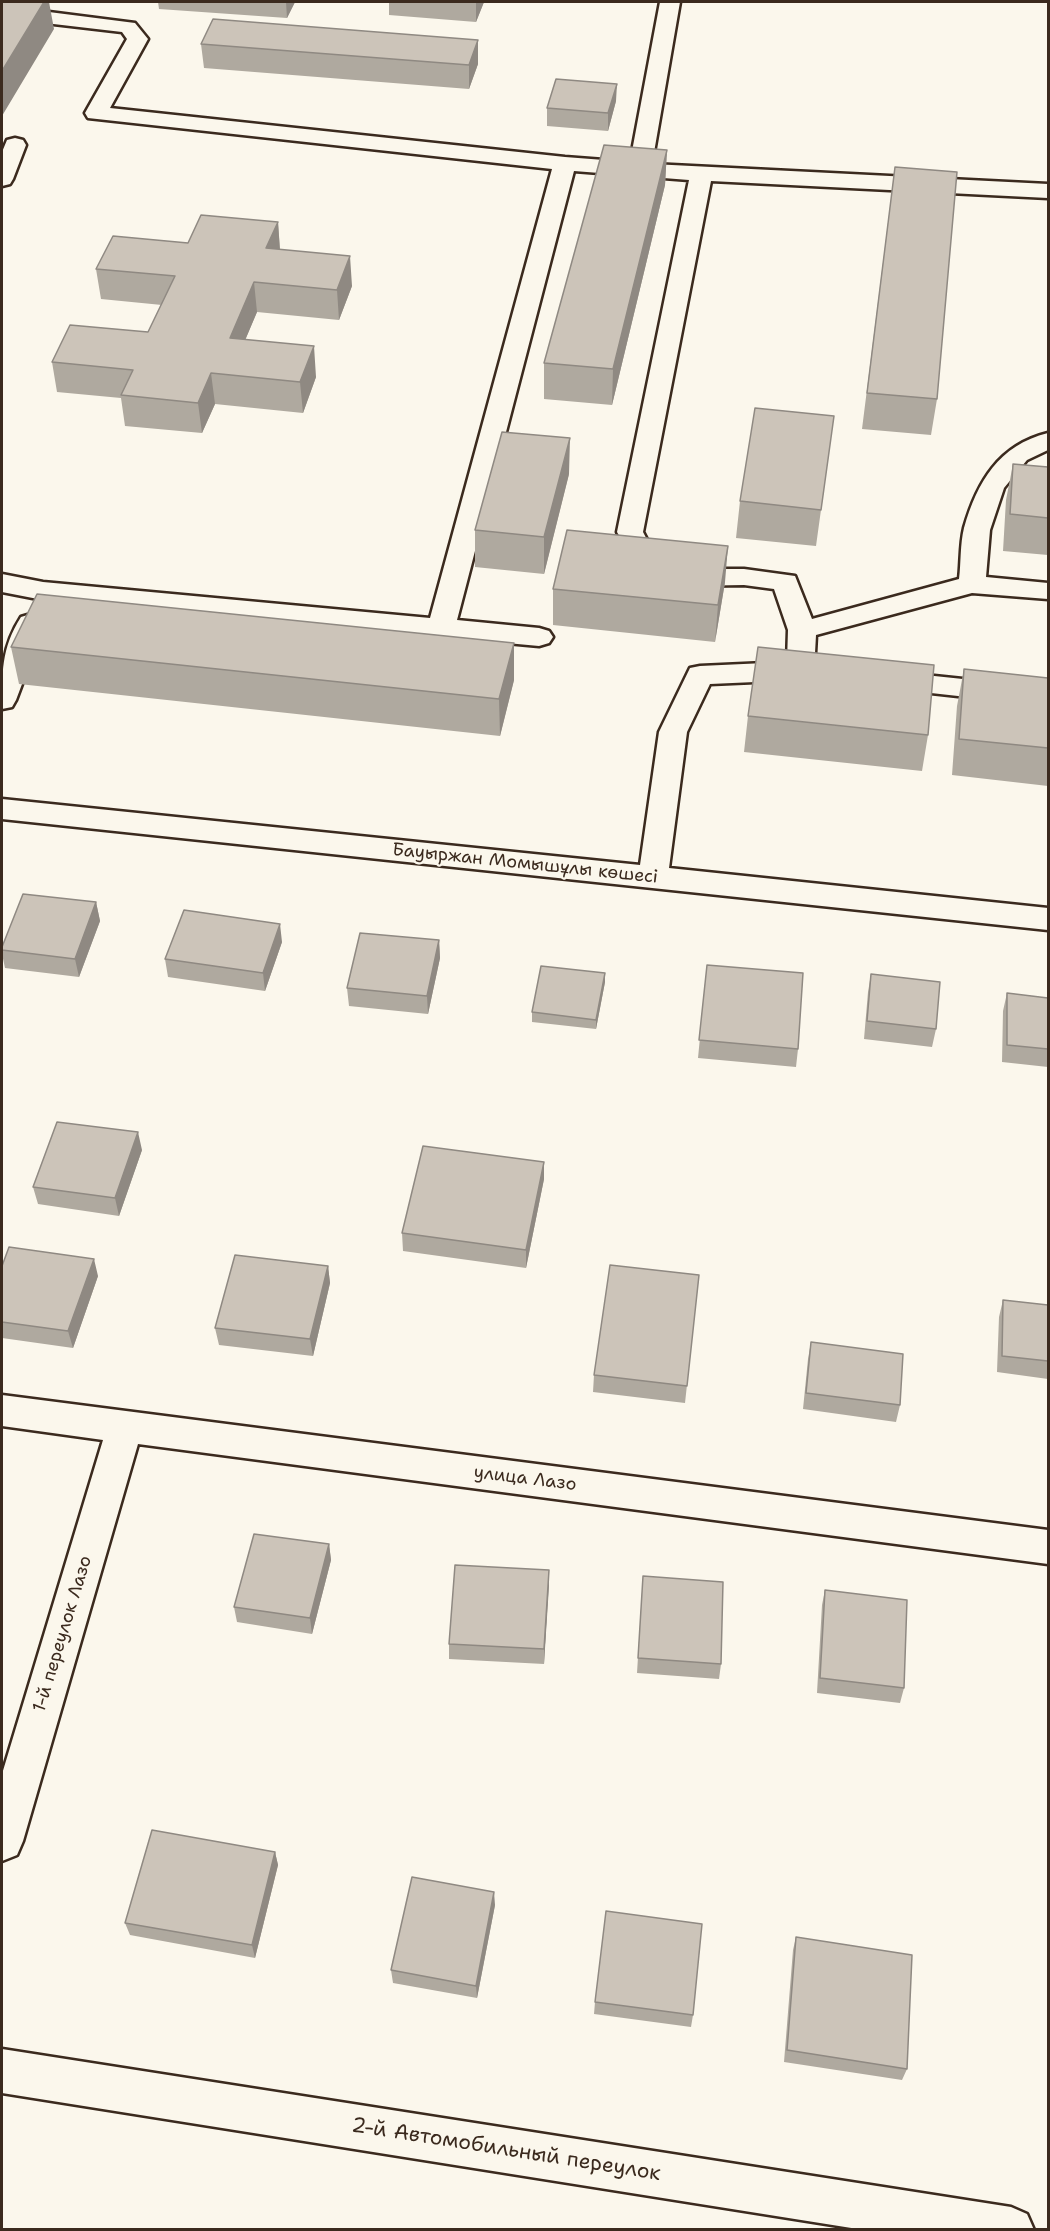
<!DOCTYPE html>
<meta charset="utf-8">
<style>
body{margin:0}
#map{position:relative;width:1050px;height:2231px;overflow:hidden;background:#fbf7ec;font-family:"Shantell Sans",sans-serif}
canvas{display:block}
.frame{position:absolute;inset:0;border:3px solid #3b2a1e;pointer-events:none}
</style>
<div id="map">
<canvas width="1050" height="2231"></canvas>
<div class="frame"></div>
</div>
<script>
const ctx = document.querySelector('canvas').getContext('2d');
ctx.lineJoin = 'round';
function strokePath(path, color, width, dash) { ctx.strokeStyle = color; ctx.lineWidth = width; ctx.lineCap = dash ? 'butt' : 'round'; ctx.setLineDash(dash || []); ctx.stroke(path); }
function paint(path, color) { ctx.fillStyle = color; ctx.fill(path, 'evenodd'); }
function write(font, color, halo, rows, align = 'center') {
  ctx.font = font + ' "Shantell Sans",sans-serif'; ctx.lineWidth = 4.5; ctx.setLineDash([]); ctx.textBaseline = 'middle'; ctx.strokeStyle = halo; ctx.fillStyle = color; for (const [text, x, y, turn = 0] of rows) {
    ctx.save(); ctx.translate(x, y); ctx.rotate((+turn || 0) * Math.PI / 180); ctx.textAlign = isNaN(turn) ? turn : align; if (halo) ctx.strokeText(text, 0, 0); ctx.fillText(text, 0, 0); ctx.restore();
  }
}
const minor = new Path2D(`
 M660 2H680L652 164 1048 184V198L711 181 643 532 654 553 688 569H744L795 576 812 619 959 579C961 563 960 544 964 528 977 482 999 445 1048 433V450L1027 460 1004 488 990 530 986 577 1048 583V599L972 593 816 635 814 671 810 677 800 680 710 684 687 732 669 868 1048 908V930L2 819V799L640 865 659 732 690 668 700 666 787 662 788 630 774 589 744 585 684 586 635 564 617 532 689 180 574 171 457 620 539 628 549 631 553 637 549 643 539 646 43 600 2 592V574L43 582 430 618 552 169 88 118 85 113 127 39 122 32 2 18V6L135 23 148 39 110 108 565 157 630 162Z
 M15 138 23 140 26 145 13 179 10 184 2 186V152L7 140Z
 M31 614 41 617 45 623 16 700 12 707 2 709C2 674 1 648 21 617Z
 M887 671 1048 688V706L877 687 873 680 877 673Z
 M2 1395 1048 1530V1564L138 1444 23 1841 17 1855 2 1861V1774L103 1440 2 1426Z
 M2 2049 1011 2207 1027 2214 1034 2230H864L2 2093Z`);
strokePath(minor, '#3b2a1e', 5);
paint(minor, '#fbf7ec');
paint(new Path2D(`
 M158 2H295L287 18 159 9Z
 M389 2H484L476 22 389 15Z
 M478 40V64L469 89 204 68 201 44Z
 M616 101 608 131 547 126V108Z
 M667 150 665 185 612 405 544 399V363Z
 M895 167 937 399 931 435 862 429Z
 M278 222 280 249 352 286 339 320 257 312 245 340 316 377 303 413 215 404 202 433 125 426 121 398 57 392 52 362 148 332 162 305 101 299 96 269 188 243Z
 M829 452 816 546 736 538 740 501Z
 M1013 464 1048 467V555L1003 551 1006 500Z
 M569 474 544 574 475 567V530Z
 M725 582 715 642 553 625V589Z
 M514 643V680L500 736 19 684 11 647Z
 M964 669 1048 678V786L952 775 957 706Z
 M748 716 928 735 922 771 744 752Z
 M96 902 100 921 79 977 5 968 2 954V947Z
 M439 940 440 958 428 1014 349 1006 347 988Z
 M282 942 265 991 168 977 165 959Z
 M707 965 798 1049 796 1067 698 1058Z
 M605 973V982L596 1029 532 1022V1012Z
 M871 974 936 1029 932 1047 864 1039 868 992Z
 M1007 993 1048 998V1067L1002 1062 1003 1011Z
 M142 1150 119 1216 38 1204 33 1187Z
 M544 1162V1179L526 1268 403 1251 402 1233Z
 M2 1266 98 1276 73 1348 2 1338Z
 M328 1266 330 1283 313 1356 219 1345 215 1328Z
 M699 1275 685 1403 593 1392 594 1375Z
 M1003 1300 1048 1305V1379L997 1372 999 1317Z
 M811 1342 900 1405 896 1422 803 1409 808 1359Z
 M329 1544 331 1560 312 1634 237 1622 234 1607Z
 M549 1570 544 1664 449 1659V1644Z
 M825 1590 904 1688 900 1703 817 1693 822 1605Z
 M642 1592 721 1664 719 1679 637 1673Z
 M275 1852 278 1865 255 1958 130 1935 125 1923Z
 M495 1905 477 1998 393 1983 391 1970Z
 M796 1937 907 2069 902 2080 784 2062 793 1950Z
 M595 2002 693 2015 691 2027 594 2014Z`), '#afa99f');
paint(new Path2D(`
 M44 2H49L54 29 2 116V71Z
 M286 2H295L287 18Z
 M476 2H484L476 22Z
 M478 40V64L469 89V65Z
 M617 84 616 101 608 131V113Z
 M667 150 665 185 612 405 613 369Z
 M278 222 280 252 266 248Z
 M350 256 352 286 339 320 337 290Z
 M254 282 257 312 233 369 230 338Z
 M314 346 316 377 303 413 300 382Z
 M211 373 215 404 202 433 198 403Z
 M570 438 569 474 544 574V537Z
 M728 546 725 582 715 642 718 605Z
 M514 643V680L500 736 499 699Z
 M96 902 100 921 79 977 75 959Z
 M280 924 282 942 265 991 263 973Z
 M439 940 440 958 428 1014 427 996Z
 M605 973V982L596 1029V1020Z
 M138 1132 142 1150 119 1216 115 1198Z
 M544 1162V1179L526 1268V1250Z
 M94 1259 98 1276 73 1348 68 1331Z
 M328 1266 330 1283 313 1356 310 1339Z
 M329 1544 331 1560 312 1634 310 1618Z
 M549 1570V1586L544 1664V1649Z
 M275 1852 278 1865 255 1958 252 1945Z
 M494 1892 495 1905 477 1998 476 1986Z`), '#8f8982');
const building = new Path2D(`
 M2 2H44L2 71Z
 M213 19 478 40 469 65 201 44Z
 M556 79 617 84 608 113 547 108Z
 M604 145 667 150 613 369 544 363Z
 M895 167 957 172 937 399 867 393Z
 M201 215 278 222 266 248 350 256 337 290 254 282 230 338 314 346 300 382 211 373 198 403 121 395 133 370 52 362 70 325 148 332 175 276 96 269 113 236 188 243Z
 M755 408 834 416 821 510 740 501Z
 M502 432 570 438 544 537 475 530Z
 M1013 464 1048 467V518L1010 514Z
 M567 530 728 546 718 605 553 589Z
 M37 594 514 643 499 699 11 647Z
 M758 647 934 665 928 735 748 716Z
 M964 669 1048 678V748L959 739Z
 M23 894 96 902 75 959 2 950V947Z
 M184 910 280 924 263 973 165 959Z
 M360 933 439 940 427 996 347 988Z
 M707 965 803 973 798 1049 699 1040Z
 M541 966 605 973 596 1020 532 1012Z
 M871 974 940 982 936 1029 867 1021Z
 M1007 993 1048 998V1049L1007 1045Z
 M57 1122 138 1132 115 1198 33 1187Z
 M423 1146 544 1162 526 1250 402 1233Z
 M9 1247 94 1259 68 1331 2 1322V1266Z
 M235 1255 328 1266 310 1339 215 1328Z
 M610 1265 699 1275 687 1386 594 1375Z
 M1003 1300 1048 1305V1361L1002 1356Z
 M811 1342 903 1354 900 1405 806 1393Z
 M254 1534 329 1544 310 1618 234 1607Z
 M455 1565 549 1570 544 1649 449 1644Z
 M643 1576 723 1582 721 1664 638 1658Z
 M825 1590 907 1600 904 1688 820 1678Z
 M152 1830 275 1852 252 1945 125 1923Z
 M412 1877 494 1892 476 1986 391 1970Z
 M606 1911 702 1924 693 2015 595 2002Z
 M796 1937 912 1955 907 2069 787 2050Z`);
paint(building, '#ccc4b9');
strokePath(building, '#8f8982', 1.5);
write('18px', '#3b2a1e', '#fbf7ec', [
 ["Бауыржан Момышұлы көшесі",525,864,6],
 ["улица Лазо",525,1479,7],
 ["1-й переулок Лазо",63,1634,-73]
]);
write('21px', '#3b2a1e', '#fbf7ec', [
 ["2-й Автомобильный переулок",506,2150,9]
]);
</script>
